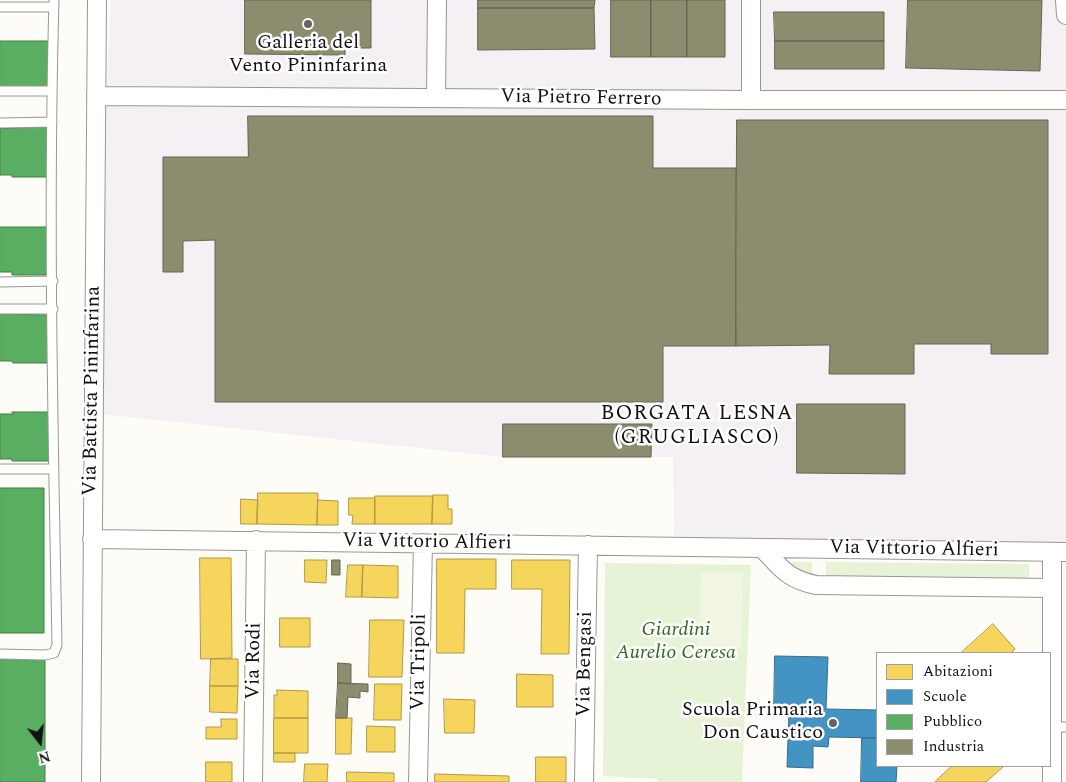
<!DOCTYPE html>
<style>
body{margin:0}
#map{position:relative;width:1066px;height:782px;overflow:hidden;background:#fdfcf7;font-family:Spectral,serif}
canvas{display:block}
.legend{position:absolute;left:876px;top:652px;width:175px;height:115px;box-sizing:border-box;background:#fff;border:1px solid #a0a0a0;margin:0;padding:6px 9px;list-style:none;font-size:15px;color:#111}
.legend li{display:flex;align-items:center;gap:10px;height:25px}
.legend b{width:25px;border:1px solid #a0a0a0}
.north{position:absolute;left:15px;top:717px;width:50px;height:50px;-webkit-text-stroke:4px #fff;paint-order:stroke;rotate:164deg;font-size:14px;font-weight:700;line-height:20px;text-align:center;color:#111}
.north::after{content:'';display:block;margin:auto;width:18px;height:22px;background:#111;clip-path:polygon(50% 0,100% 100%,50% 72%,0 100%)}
</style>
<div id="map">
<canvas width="1066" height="782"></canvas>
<ul class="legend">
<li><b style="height:14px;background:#f6d55c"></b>Abitazioni</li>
<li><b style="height:14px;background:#4393c3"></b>Scuole</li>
<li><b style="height:14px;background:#5aae61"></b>Pubblico</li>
<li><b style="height:14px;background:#8c8c6e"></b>Industria</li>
</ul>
<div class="north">N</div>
</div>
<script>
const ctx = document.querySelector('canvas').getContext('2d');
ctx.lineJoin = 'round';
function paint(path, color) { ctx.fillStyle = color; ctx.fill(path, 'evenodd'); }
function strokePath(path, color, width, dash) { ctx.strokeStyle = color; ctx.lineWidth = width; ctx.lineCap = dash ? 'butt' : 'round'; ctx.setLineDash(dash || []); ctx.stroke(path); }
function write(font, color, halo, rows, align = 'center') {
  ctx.font = font + ' Spectral,serif'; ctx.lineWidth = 5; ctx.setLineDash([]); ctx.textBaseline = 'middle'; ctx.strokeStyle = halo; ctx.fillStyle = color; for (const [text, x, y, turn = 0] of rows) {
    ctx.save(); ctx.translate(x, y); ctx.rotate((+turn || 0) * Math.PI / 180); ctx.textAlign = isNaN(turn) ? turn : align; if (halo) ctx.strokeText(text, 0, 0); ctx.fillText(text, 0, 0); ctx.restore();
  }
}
paint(new Path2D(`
 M111 0H1066V547L674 541 673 457H503L91 413Z`), '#f5f0f3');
paint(new Path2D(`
 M792 562H812V579L791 569Z
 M826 562 1029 564V581L826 579Z
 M605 563 751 565 742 782H657V779L603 776Z`), '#e7f3d7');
paint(new Path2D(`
 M701 572 743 573 741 648 699 647Z`), '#f0f6e1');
const homes = new Path2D(`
 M258 493H318L317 525 257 524Z
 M433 495H448V509H452V524H432Z
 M375 496H433L432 524H375Z
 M349 498H375V524H352L353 515H349Z
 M241 499 258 500 257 524H241Z
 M318 500 338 501V525H317Z
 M200 558H231L232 658 201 659Z
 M437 559H496V589H465L464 653H437Z
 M305 560H327L326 583 305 582Z
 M512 560H570L569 654H541L542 589H512Z
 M348 565H363L362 597H346Z
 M363 565 398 566V598L362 597Z
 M280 618H310V647H280Z
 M370 620H404L402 677H369Z
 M993 624 1015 649 1011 653H961Z
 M211 659H238V686H210Z
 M517 674 553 675V707H517Z
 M375 684H402L401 720H374Z
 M210 686H238L237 713 210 712Z
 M277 690 308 691V718H274V695H277Z
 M444 699 475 700 474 733H445Z
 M274 718H308V753H274Z
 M336 718H352L351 754H336Z
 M221 719H237V739H206V727H221Z
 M367 726 395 727V752H367Z
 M274 753H295V762H274Z
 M536 757H566V782H536Z
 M206 762H232V782H206Z
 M305 764H328L327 782H304Z
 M952 766H1004L986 782H935Z
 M347 772 394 773V782H347Z
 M435 774 509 776V782H435Z`);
paint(homes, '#f6d55c');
strokePath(homes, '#b19a46', 1);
const schools = new Path2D(`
 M775 656 828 657 826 709 877 710V738L829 737 828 747 813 746V768L787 767 789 710H774Z
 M862 738H877V766H897L896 782H861Z`);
paint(schools, '#4393c3');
strokePath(schools, '#346c8e', 1);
const public = new Path2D(`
 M0 41H49L48 89H0Z
 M50 128 51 177H12V175H0V129Z
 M0 227H50V275H12V272H0Z
 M0 314 50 315V363H13L12 361H0Z
 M12 412H50V461H12V459H0V414H13Z
 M0 488H44V633H0Z
 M0 655H45V782H0Z`);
paint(public, '#5aae61');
strokePath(public, '#447f49', 1);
const industry = new Path2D(`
 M245 0H371V48H345V55L245 54Z
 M478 0H595L594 8H478Z
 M611 0H651V57H611Z
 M651 0H687V57H651Z
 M687 0H725V57H687Z
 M908 0H1042L1040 71 906 68Z
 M478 8H594L595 49 478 50Z
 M774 12H884V41H775Z
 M775 41H884V69H775Z
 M248 116H653V168H736V346H663V402H215V240L183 241V272H163V157H248Z
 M737 120H1048V354H991V344H914V374H829L830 345 736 346Z
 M797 404H905V474L797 473Z
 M503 424H652L651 457H503Z
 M332 560H340V575H332Z
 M338 663 351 664V684L338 683Z
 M338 683 368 684V692L360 691V698L348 697 347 718H336Z`);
paint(industry, '#8c8c6e');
strokePath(industry, '#676752', 1);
const lane = new Path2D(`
 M0 7H54
 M0 91H52
 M0 123 52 122
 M0 282 53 281
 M0 309H53
 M0 469H53
 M0 654 45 655 54 653 57 645C53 430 48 215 54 0
 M1052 727H1066`);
const street = new Path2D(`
 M1065 0 1066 15
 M96 96 751 100H1066
 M436 98 437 0
 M751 100V0
 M92 539 1066 552
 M762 548C781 568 787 579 816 585L1051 588
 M91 782 97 0
 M253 782 256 540
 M418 782 423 543
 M584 782 588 545
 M1052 782V552`);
strokePath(lane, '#979795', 11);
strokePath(street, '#979795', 20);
strokePath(lane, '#fffffe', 9);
strokePath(street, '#fffffe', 18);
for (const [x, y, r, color] of [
 [308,24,5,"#646362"],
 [833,723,5,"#646362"]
]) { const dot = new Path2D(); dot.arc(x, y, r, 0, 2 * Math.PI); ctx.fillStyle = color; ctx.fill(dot); strokePath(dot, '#fff', 2); }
write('20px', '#111', '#fff', [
 ["Galleria del",308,44],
 ["Vento Pininfarina",308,67],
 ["Scuola Primaria",823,711,"right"],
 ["Don Caustico",823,734,"right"]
]);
write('20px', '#111', '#fff', [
 ["Via Pietro Ferrero",581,99,1],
 ["Via Battista Pininfarina",93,391,-89],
 ["Via Vittorio Alfieri",427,543,1],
 ["Via Vittorio Alfieri",914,550,1],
 ["Via Rodi",255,661,-89],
 ["Via Tripoli",420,662,-89],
 ["Via Bengasi",586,664,-89]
]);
write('italic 20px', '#2f6b1f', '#fff', [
 ["Giardini",676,631],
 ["Aurelio Ceresa",676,654]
]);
ctx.letterSpacing = '1px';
write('21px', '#111', '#fff', [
 ["BORGATA LESNA",697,415],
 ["(GRUGLIASCO)",697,439]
]);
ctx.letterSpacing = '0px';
</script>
